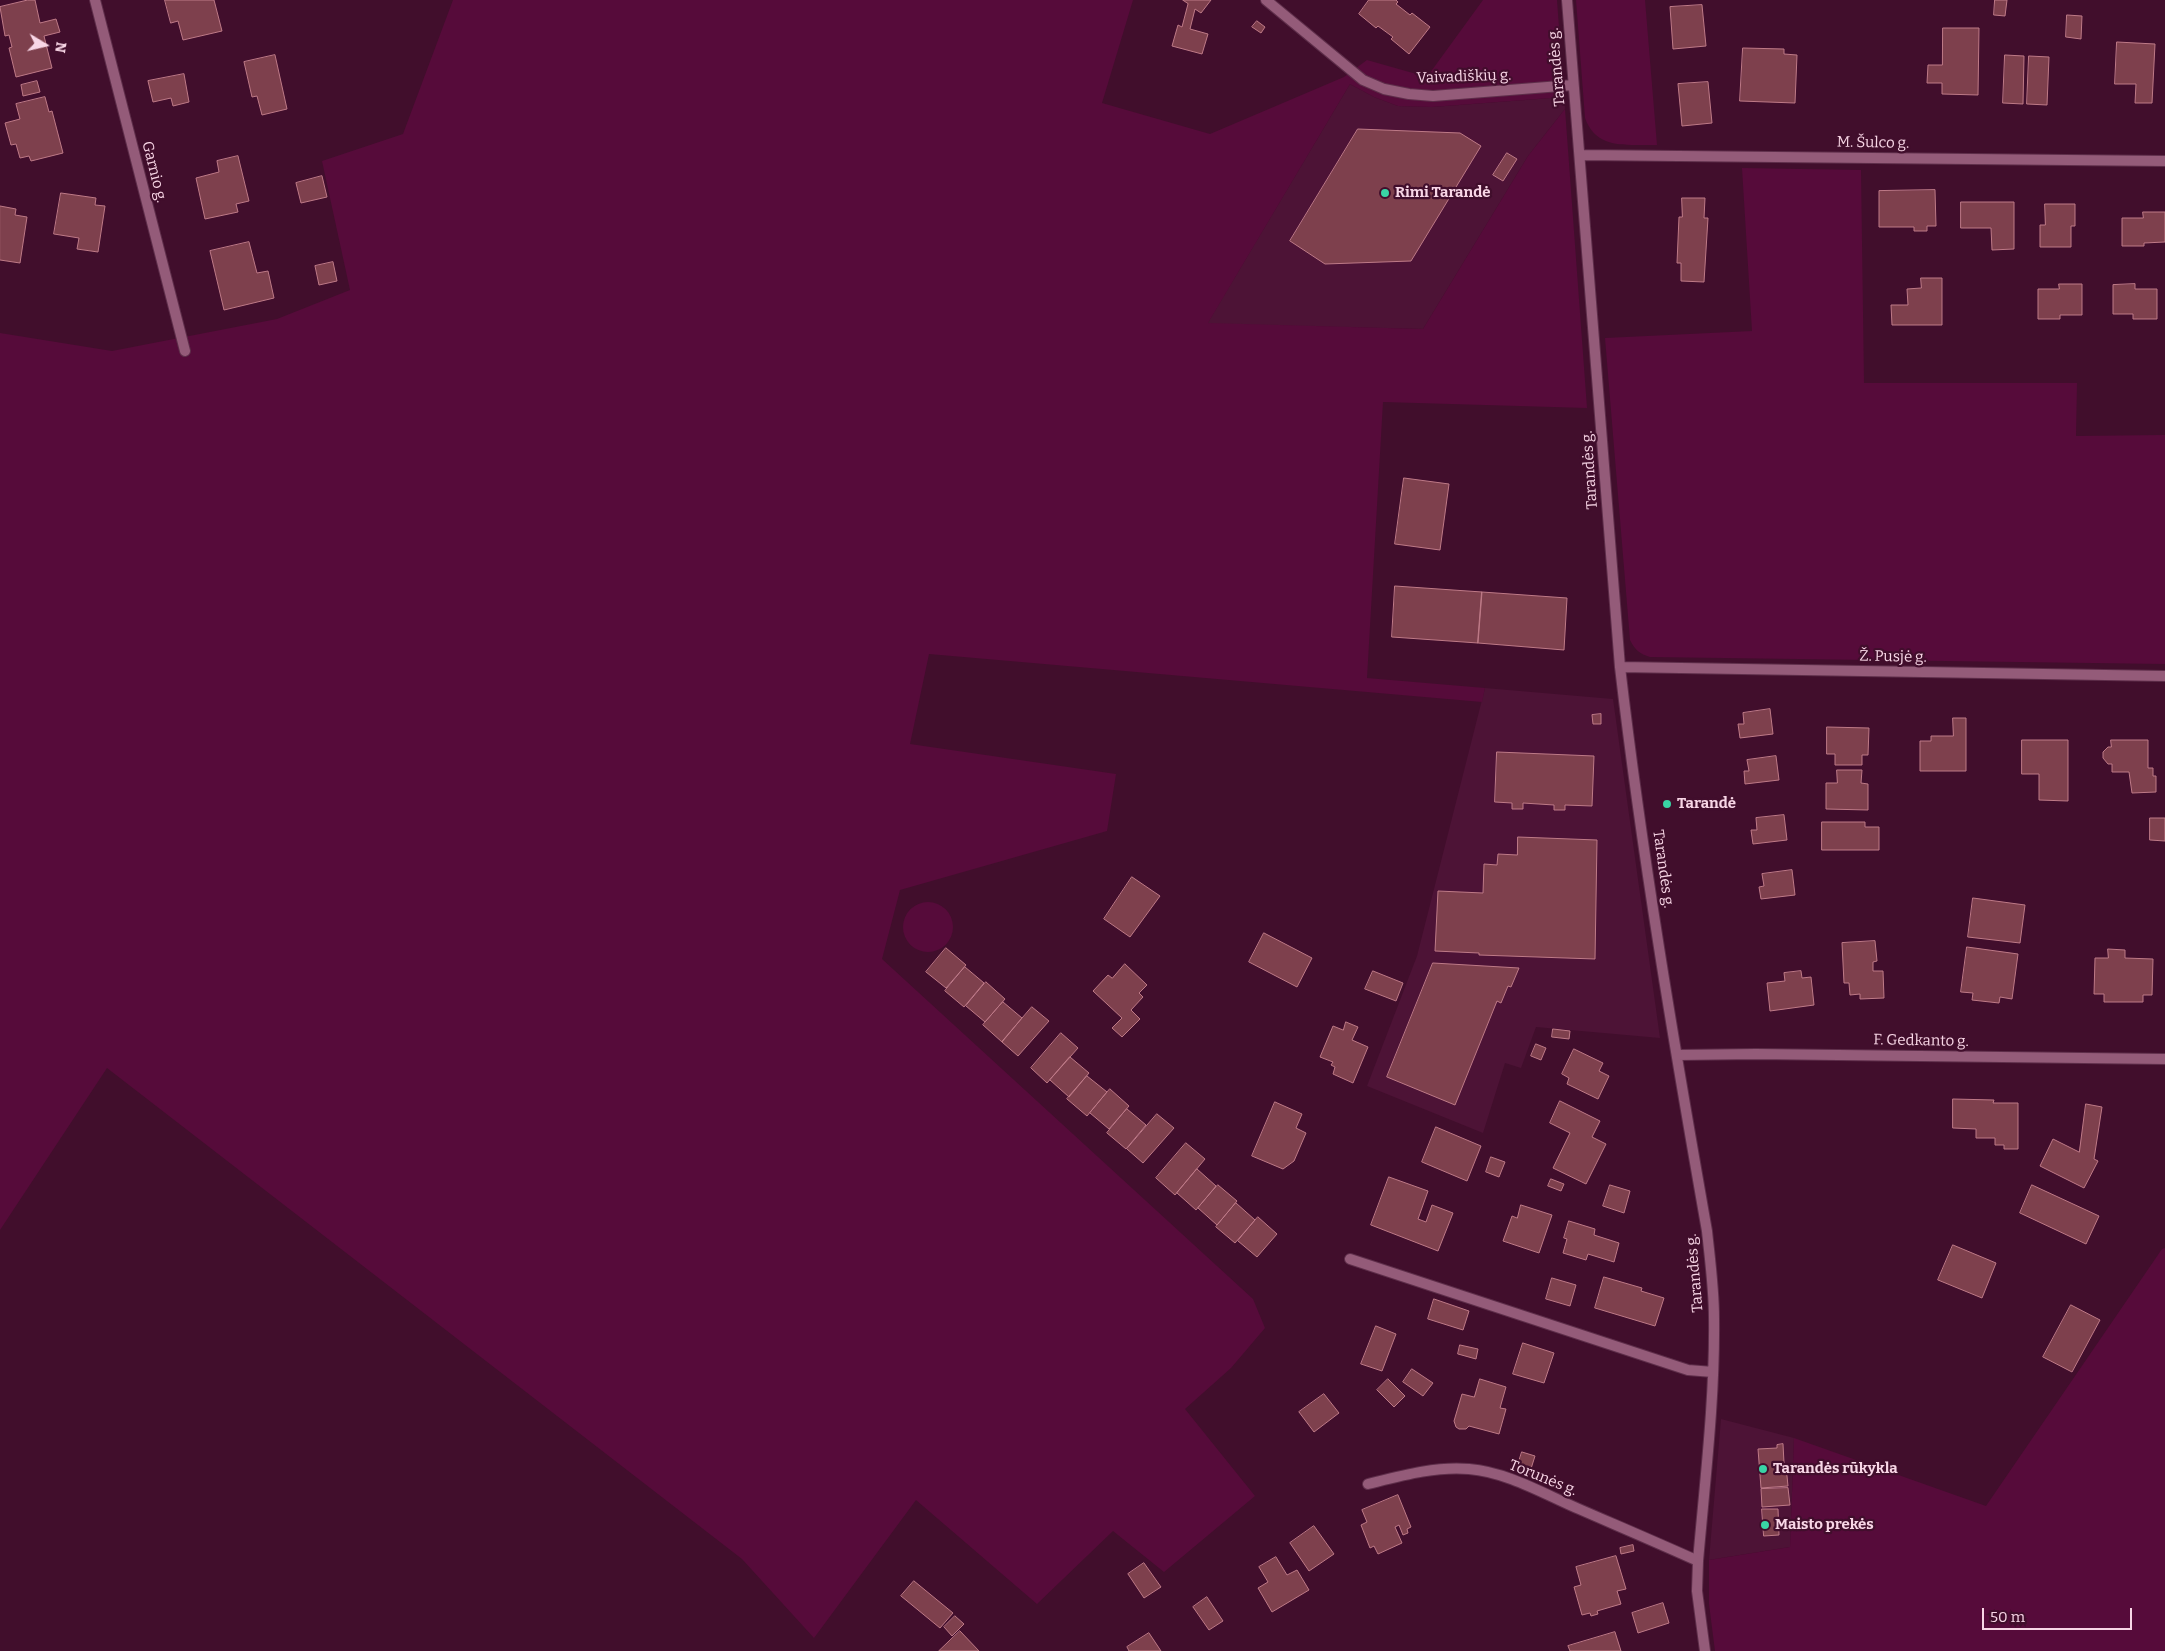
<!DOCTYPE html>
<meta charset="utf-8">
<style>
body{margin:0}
#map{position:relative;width:2165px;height:1651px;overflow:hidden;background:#410e2c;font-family:Bitter,serif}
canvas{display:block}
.north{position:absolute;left:20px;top:20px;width:50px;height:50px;-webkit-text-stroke:4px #410e2c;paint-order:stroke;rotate:99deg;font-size:14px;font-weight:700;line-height:20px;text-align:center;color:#f8d6e6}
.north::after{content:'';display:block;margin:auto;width:18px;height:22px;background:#f8d6e6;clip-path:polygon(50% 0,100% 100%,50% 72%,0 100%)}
.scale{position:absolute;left:1982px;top:1608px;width:150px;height:22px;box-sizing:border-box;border:2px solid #f8d6e6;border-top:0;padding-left:6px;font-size:15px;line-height:18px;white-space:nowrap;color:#f8d6e6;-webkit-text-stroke:4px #410e2c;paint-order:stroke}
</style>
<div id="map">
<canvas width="2165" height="1651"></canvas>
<div class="north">N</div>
<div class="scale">50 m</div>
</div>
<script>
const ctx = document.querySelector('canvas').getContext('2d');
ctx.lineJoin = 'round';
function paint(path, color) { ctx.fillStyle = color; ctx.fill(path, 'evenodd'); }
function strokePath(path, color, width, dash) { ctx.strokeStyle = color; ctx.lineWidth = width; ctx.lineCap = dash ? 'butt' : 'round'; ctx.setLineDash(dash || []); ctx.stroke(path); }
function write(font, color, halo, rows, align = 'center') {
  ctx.font = font + ' Bitter,serif'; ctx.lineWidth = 4.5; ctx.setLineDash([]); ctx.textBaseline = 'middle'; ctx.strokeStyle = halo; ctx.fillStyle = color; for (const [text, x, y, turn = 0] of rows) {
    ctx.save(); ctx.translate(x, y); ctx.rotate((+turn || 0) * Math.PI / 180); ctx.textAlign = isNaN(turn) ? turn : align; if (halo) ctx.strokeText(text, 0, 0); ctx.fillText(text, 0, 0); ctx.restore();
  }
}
paint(new Path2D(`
 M1350 84 1374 97 1398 106 1432 107 1564 97 1565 109 1528 156 1423 329 1207 324Z
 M1485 688 1613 699 1660 1038 1536 1027 1521 1068 1505 1063 1483 1133 1367 1086 1417 956Z
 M1721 1419 1794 1438 1790 1547 1709 1560Z`), '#4d1336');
paint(new Path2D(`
 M453 0H1133L1102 103 1210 134 1344 77 1367 60 1427 77 1483 0H1557L1564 97 1432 107 1398 106 1374 97 1350 84 1208 323 1423 329 1528 156 1565 109 1587 408 1383 402 1367 678 1485 688 1482 702 929 654 910 744 1116 774 1107 831 900 890 882 959 1253 1299 1265 1328 1231 1368 1185 1409 1255 1496 1164 1572 1113 1531 1037 1604 916 1500 814 1638 742 1559 107 1068 0 1230V333L112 351 277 319 350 290 322 161 403 134Z
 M1576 0H1645L1657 145C1628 144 1597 151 1585 118Z
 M1742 168 1861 170 1864 383H2077L2076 436 2165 435V664L1650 657C1640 654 1635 650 1630 640L1605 338 1752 331Z
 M903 927a25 25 0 1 1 50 0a25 25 0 1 1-50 0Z
 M2165 1248V1651H1715L1709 1604V1560L1790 1547 1794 1438 1986 1506 2162 1249Z`), '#560b3a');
const building = new Path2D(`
 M28 0H35L40 23 56 19 60 32 44 36 52 68 16 77 9 48 12 47 9 35 5 36 0 7Z
 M165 0H214L222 31 183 40 178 21 171 23Z
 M1183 0H1211L1201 13 1195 9 1190 29 1208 34 1202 54 1172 46 1178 25 1182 27 1188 4Z
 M1369 0H1396L1398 2 1396 4 1410 15 1412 13 1430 27 1409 54 1391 39 1393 37 1378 26 1376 28 1359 14Z
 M1995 0H2007L2005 16 1994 15Z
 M1702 5 1706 46 1673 49 1670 7Z
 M2067 15 2082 16 2081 39 2066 37Z
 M1257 21 1265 27 1261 33 1252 27Z
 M1943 28H1979L1978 95 1942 94V83H1927L1928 65H1942Z
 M2117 42 2155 44 2152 103H2135L2136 84H2115Z
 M1743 48 1784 49V54L1797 55 1795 103 1740 101Z
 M275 55 287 109 262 115 257 96 252 97 244 62Z
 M2005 55 2024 56 2023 104 2003 103Z
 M2029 56 2049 57 2047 105 2027 104Z
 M184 74 189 102 173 106 171 98 153 102 148 81Z
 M37 81 40 92 23 96 21 85Z
 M1708 82 1712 123 1682 126 1678 84Z
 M45 97 49 112 52 111 63 153 31 161 29 156 20 158 16 144 11 145 5 123 20 119 16 104Z
 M1358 129 1460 133 1481 146 1411 261 1325 264 1290 241Z
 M1507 153 1517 159 1503 181 1493 175Z
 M238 156 249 201 236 204 238 212 205 219 196 178 219 172 217 161Z
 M322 176 327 197 301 203 296 183Z
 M1935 190 1936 226H1927V231H1914V227H1879V191Z
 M61 193 96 198 95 205 105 206 98 252 77 249 79 238 54 234Z
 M1682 198H1705L1704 218H1708L1704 282 1681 281V263H1677L1679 217H1682Z
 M1961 202H2014V249L1992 250 1991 228H1961Z
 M2045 204H2075V226H2071V247H2040V225H2045Z
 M0 206 16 209 15 215 27 217 20 263 0 260Z
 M2143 212H2165V242L2144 243V246H2122V218H2143Z
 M249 242 257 273 268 271 274 298 224 310 210 251Z
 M333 262 337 281 319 285 315 266Z
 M1921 278H1942V325H1892L1891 305H1908L1907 289 1921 288Z
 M2059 284H2082V315H2060V319H2038V289H2059Z
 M2135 284V289H2157V319H2133V314H2113V285Z
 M1404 478 1449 484 1440 550 1395 544Z
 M1395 586 1482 592 1478 643 1392 637Z
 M1482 592 1567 598 1564 650 1478 643Z
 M1770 709 1773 734 1740 738 1738 724H1744L1743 713Z
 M1601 714V724H1593L1592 715Z
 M1953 718H1966V771H1920V741H1931V736H1953Z
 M1827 727 1869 728 1868 755H1862V765H1835V754H1827Z
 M2022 740H2068V801L2039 800V774H2022Z
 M2111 740H2148V768H2153V776H2156V792L2132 793 2129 772H2112V764H2108L2103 758V752L2108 747H2111Z
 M1497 752 1594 756 1592 806 1565 805V810H1554V805L1523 803V809H1512V803L1495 802Z
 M1776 756 1779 780 1745 784 1744 771H1749L1747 760Z
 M1837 770H1862L1861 783 1868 784V810L1826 809V783H1837Z
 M1784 815 1787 840 1753 844 1751 830H1757L1756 818Z
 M2150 818H2165V841L2150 840Z
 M1822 822H1865V827H1879V850H1822Z
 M1518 837 1597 840 1595 959 1479 955V953L1435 951 1438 891 1483 893 1484 864 1497 865 1498 854 1517 855Z
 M1792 870 1795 895 1761 899 1759 887 1764 886 1762 874Z
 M1132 877 1160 896 1130 937 1104 919Z
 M1973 898 2025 905 2020 943 1968 937Z
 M1264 933 1312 958 1297 987 1249 962Z
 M1875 941 1877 961 1873 962V971H1883L1884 998 1860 999V994L1850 995 1849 983H1844L1842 943Z
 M1967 947 2018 954 2012 999 2000 997 1999 1003 1972 1000 1973 993 1961 992Z
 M946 948 966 965 946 988 926 972Z
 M2108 949 2125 950V958L2153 959 2152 995H2143V1002H2104V994H2094L2095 958H2108Z
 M1433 963 1519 968 1511 987 1508 986 1501 1003 1497 1001 1455 1105 1387 1077Z
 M1125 964 1147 985 1139 993 1143 997 1131 1010 1140 1019 1122 1037 1112 1028 1122 1018 1093 991 1108 975 1112 978Z
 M965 967 984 983 964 1007 945 991Z
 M1373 971 1403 983 1396 1001 1365 989Z
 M1801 971 1802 978 1811 977 1814 1005 1770 1011 1767 983 1785 981 1784 973Z
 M986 982 1005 999 985 1022 966 1006Z
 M1003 1002 1022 1018 1002 1042 983 1025Z
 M1032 1007 1049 1021 1018 1056 1002 1042Z
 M1346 1022 1358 1027 1352 1040 1368 1047 1353 1083 1333 1074 1335 1067 1331 1065 1333 1062 1320 1057 1333 1026 1343 1030Z
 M1553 1029 1570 1031 1569 1039 1552 1037Z
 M1061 1033 1078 1048 1047 1083 1031 1068Z
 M1536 1044 1546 1048 1541 1060 1531 1056Z
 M1574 1049 1603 1063 1599 1071 1609 1076 1598 1099 1567 1084 1569 1078 1562 1074Z
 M1070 1057 1089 1073 1069 1097 1050 1080Z
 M1087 1076 1107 1092 1087 1116 1067 1099Z
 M1110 1089 1129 1106 1109 1129 1090 1113Z
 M1953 1099 1994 1100 1993 1103H2018V1149H2004V1145H1995V1138H1976V1129L1953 1128Z
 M1560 1101 1600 1121 1592 1137 1606 1144 1586 1184 1553 1168 1570 1133 1550 1123Z
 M1275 1102 1302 1114 1296 1128 1306 1133 1294 1161 1283 1169 1252 1156Z
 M2086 1104 2102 1107 2094 1159 2098 1161 2084 1188 2040 1166 2053 1139 2079 1152Z
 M1127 1109 1146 1125 1126 1149 1107 1133Z
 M1157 1114 1174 1128 1143 1163 1127 1149Z
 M1436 1127 1481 1146 1467 1181 1422 1162Z
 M1186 1143 1205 1159 1175 1195 1156 1178Z
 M1491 1157 1505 1162 1499 1177 1486 1172Z
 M1197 1169 1216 1186 1196 1210 1177 1193Z
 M1389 1177 1428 1191 1418 1219 1426 1222 1432 1205 1453 1213 1438 1251 1371 1225Z
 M1551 1179 1564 1184 1561 1191 1548 1186Z
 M1218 1185 1237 1201 1217 1225 1198 1208Z
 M1610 1185 1630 1191 1624 1213 1603 1206Z
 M2032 1185 2099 1216 2086 1244 2020 1213Z
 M1236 1203 1255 1220 1235 1243 1216 1227Z
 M1521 1205 1552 1215 1539 1253 1503 1241 1512 1216 1517 1218Z
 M1258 1217 1277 1234 1257 1257 1238 1241Z
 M1569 1221 1595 1229 1594 1235 1619 1243 1614 1262 1588 1254 1586 1260 1563 1253 1567 1239 1564 1238Z
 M1953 1245 1996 1263 1982 1298 1938 1280Z
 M1604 1277 1642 1288 1641 1291 1664 1298 1655 1326 1595 1308Z
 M1552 1278 1576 1285 1570 1306 1546 1299Z
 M1434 1299 1469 1311 1463 1330 1428 1319Z
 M2071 1305 2100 1320 2072 1372 2043 1357Z
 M1376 1326 1396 1334 1382 1371 1361 1364Z
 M1523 1343 1554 1353 1544 1383 1513 1374Z
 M1460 1345 1478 1349 1476 1359 1458 1354Z
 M1412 1369 1433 1383 1423 1396 1403 1382Z
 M1388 1379 1405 1396 1394 1407 1377 1390Z
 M1480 1379 1506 1387 1500 1408 1506 1409 1499 1434 1469 1426 1466 1429H1459L1456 1427 1454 1421 1462 1394 1474 1397Z
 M1324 1394 1339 1413 1314 1432 1299 1412Z
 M1783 1444 1784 1463H1777L1778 1467 1786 1466 1788 1486 1761 1488 1758 1449 1777 1448V1445Z
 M1522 1452 1535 1456 1529 1475 1516 1471Z
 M1788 1488 1790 1505 1762 1507 1761 1489Z
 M1398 1495 1411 1527 1407 1529 1408 1533 1403 1535 1399 1525 1395 1527 1402 1543 1378 1554 1374 1546 1370 1548 1361 1525 1367 1522 1362 1510Z
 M1762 1509H1778L1779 1535 1764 1536Z
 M1314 1526 1334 1554 1309 1571 1290 1543Z
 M1633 1545 1634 1551 1621 1554 1620 1548Z
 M1616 1556 1626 1589 1617 1591 1621 1604 1597 1611 1598 1614 1591 1616 1590 1613 1582 1615 1574 1587 1581 1585 1576 1567Z
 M1276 1557 1287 1575 1297 1570 1309 1590 1272 1612 1258 1588 1268 1582 1259 1567Z
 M1144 1563 1161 1587 1144 1598 1128 1574Z
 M914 1581 953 1613 940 1628 901 1596Z
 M1207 1597 1223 1621 1209 1630 1193 1607Z
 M1663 1603 1669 1623 1638 1633 1632 1613Z
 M955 1616 964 1624 952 1636 944 1627Z
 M960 1631 979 1651H939Z
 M1615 1632 1621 1651H1570L1568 1646Z
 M1149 1633 1161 1651H1129L1127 1647Z`);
paint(building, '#7e404d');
strokePath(building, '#be7a87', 1);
const minor = new Path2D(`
 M95 0 185 351
 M1266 0 1363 80 1384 89 1409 94 1433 96 1573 85
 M1567 0 1620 667C1642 856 1674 1044 1707 1231 1710 1260 1714 1289 1714 1318 1715 1399 1705 1480 1698 1561L1697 1591 1705 1651
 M1581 155 2165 161
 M1620 667 2165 676
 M1677 1055 1756 1054 2165 1059
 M1350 1259 1688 1370 1713 1372
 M1368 1484C1400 1476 1435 1466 1469 1469 1507 1472 1544 1494 1579 1509 1618 1526 1658 1543 1698 1561`);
strokePath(minor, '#5e2e4a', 12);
strokePath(minor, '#945b79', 10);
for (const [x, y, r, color] of [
 [1385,193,5,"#39d4a5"],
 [1667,804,5,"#39d4a5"],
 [1763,1469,5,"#39d4a5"],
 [1765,1525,5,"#39d4a5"]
]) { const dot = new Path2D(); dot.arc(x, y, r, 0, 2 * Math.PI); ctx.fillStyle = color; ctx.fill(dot); strokePath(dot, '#410e2c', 2); }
write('15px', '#f8d6e6', '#410e2c', [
 ["Tarandės g.",1557,67,-95],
 ["Vaivadiškių g.",1464,77,-2],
 ["M. Šulco g.",1873,143,1],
 ["Garnio g.",154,172,76],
 ["Tarandės g.",1590,470,-94],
 ["Ž. Pusjė g.",1893,657,1],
 ["Tarandės g.",1663,869,82],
 ["F. Gedkanto g.",1921,1041,1],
 ["Tarandės g.",1695,1273,-95],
 ["Torunės g.",1543,1478,22]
]);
write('bold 15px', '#f8d6e6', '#410e2c', [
 ["Rimi Tarandė",1395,193],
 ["Tarandė",1677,804],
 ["Tarandės rūkykla",1773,1469],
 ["Maisto prekės",1775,1525]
], 'left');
</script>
